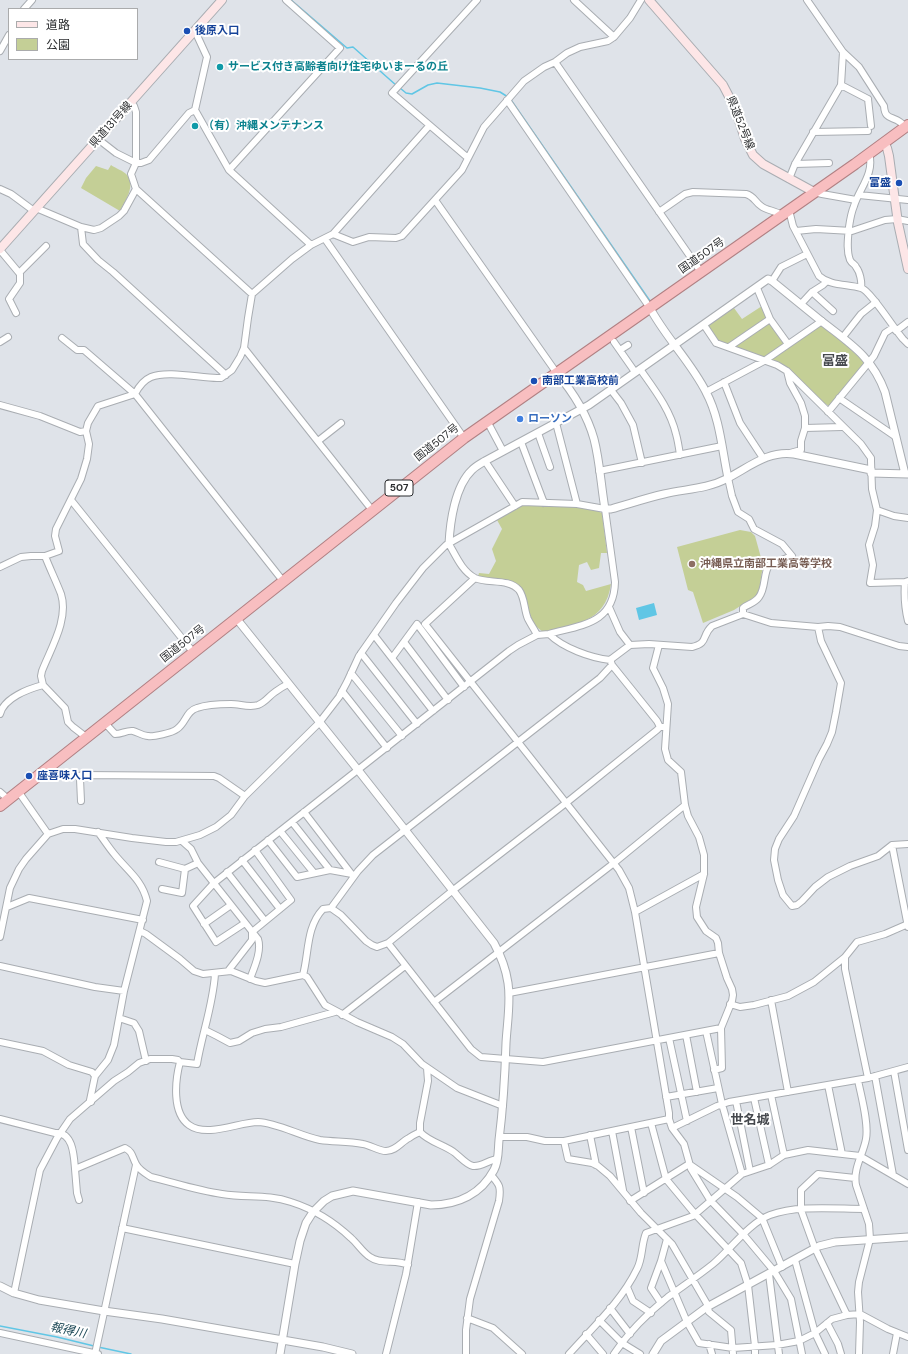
<!DOCTYPE html>
<meta charset="utf-8">
<style>
body{margin:0}
#map{position:relative;width:908px;height:1354px;overflow:hidden;background:#dfe3e9;font-family:"DM Sans","Noto Sans JP",sans-serif}
canvas{display:block}
.legend{position:absolute;left:8px;top:8px;width:130px;height:52px;box-sizing:border-box;background:#fff;border:1px solid #aaabac;margin:0;padding:5px 7px;list-style:none;font-size:12px;color:#2b2d2f}
.legend li{display:flex;align-items:center;gap:8px;height:20px}
.legend b{width:20px;border:1px solid #aaabac}
</style>
<div id="map">
<canvas width="908" height="1354"></canvas>
<ul class="legend">
<li><b style="height:5px;background:#fde6e7"></b>道路</li>
<li><b style="height:11px;background:#c4cf96"></b>公園</li>
</ul>
</div>
<script>
const ctx = document.querySelector('canvas').getContext('2d');
ctx.lineJoin = 'round';
function paint(path, color) { ctx.fillStyle = color; ctx.fill(path, 'evenodd'); }
function strokePath(path, color, width, dash) { ctx.strokeStyle = color; ctx.lineWidth = width; ctx.lineCap = dash ? 'butt' : 'round'; ctx.setLineDash(dash || []); ctx.stroke(path); }
function write(font, color, halo, rows, align = 'center') {
  ctx.font = font + ' "DM Sans","Noto Sans JP",sans-serif'; ctx.lineWidth = 4; ctx.setLineDash([]); ctx.textBaseline = 'middle'; ctx.strokeStyle = halo; ctx.fillStyle = color; for (const [text, x, y, turn = 0] of rows) {
    ctx.save(); ctx.translate(x, y); ctx.rotate((+turn || 0) * Math.PI / 180); ctx.textAlign = isNaN(turn) ? turn : align; if (halo) ctx.strokeText(text, 0, 0); ctx.fillText(text, 0, 0); ctx.restore();
  }
}
paint(new Path2D(`
 M111 165C115 168 124 171 127 175 136 186 125 201 120 211L81 188 86 178 96 166 108 170Z
 M762 306 766 317V319L731 343C719 345 715 337 708 328L709 325 734 308 742 319Z
 M770 322 785 343V345L763 359 737 348 736 345Z
 M819 325H822L846 345 863 361V364L829 406 824 403 789 370 769 361Z
 M522 505C542 505 585 504 602 513L607 553H601L599 568 591 570 587 562 579 565 577 582 583 585 586 591 611 584C605 624 575 623 543 632L533 624 520 589 478 577 479 573 489 574 496 561 492 549 502 529 497 520Z
 M740 530 751 532 755 536 763 565 759 591 756 596 734 610 703 623 693 592 688 590 677 547Z`), '#c4cf96');
paint(new Path2D(`
 M654 603 657 615 639 620 636 608Z`), '#60c6e5');
strokePath(new Path2D(`
 M291 0 347 48 353 47 397 86
 M400 88 406 93 412 94 428 85 437 83 480 88 500 92 508 97
 M511 100 650 301
 M0 1326 57 1337 94 1346
 M98 1347 131 1354`), '#60c6e5', 1.5);
const minor = new Path2D(`
 M574 0 614 37
 M807 0 843 52 859 67 884 106C885 120 892 116 900 122 902 123 903 125 905 127
 M24 9 32 0
 M195 31 207 57 195 110 229 170 311 245
 M0 51 9 35
 M555 62 701 272
 M841 85 868 99
 M868 99 871 126
 M507 100 650 308
 M130 103 134 106 136 112V163L131 174 136 189 252 294
 M813 132 868 131
 M98 139 116 153 136 163H141L149 160 189 113 195 110
 M468 158 392 93 477 0
 M795 164 829 163
 M229 170 340 48 286 0
 M789 179 795 164 841 85 843 52
 M0 189 11 194 34 211
 M814 192 822 194 856 200
 M859 195 908 200
 M435 200 556 372
 M36 208 81 227 94 230 101 228 119 216 124 211 136 189
 M789 210 793 226 819 276C830 286 847 284 861 288 870 290 895 330 903 339L908 344
 M659 212 685 194 693 192 746 194C754 196 755 202 761 206 767 211 775 210 781 215
 M81 227 83 244 98 260 113 272 226 375
 M796 231 816 229 852 231 885 220 897 219 908 221
 M333 234 353 242 369 237 396 238 402 236 462 170 484 127 524 81 544 67 555 62 567 53 580 47 608 41 614 37 630 18 641 0
 M325 239 464 438
 M0 250 20 274V283L9 299 16 313
 M19 273 46 246
 M772 281 781 267 807 254
 M757 288 770 319 788 344
 M861 288C862 282 860 272 856 267 855 264 852 264 850 260 846 250 848 238 849 227 850 220 851 213 854 206 859 189 875 173 869 154
 M812 292 833 311
 M801 304 812 292 823 285 827 281
 M704 325 716 343 777 365 787 371 861 444 871 458V461L872 489 877 510 894 516 908 518
 M896 331 908 322
 M843 337 861 314 876 302
 M62 338 77 350H84L135 394 283 581
 M0 342 8 337
 M614 342 635 372
 M729 347 770 319
 M244 348 372 510
 M620 350 628 345
 M640 369C654 389 670 409 676 434 678 441 679 448 680 455
 M787 371 790 383 801 403 805 416V428L801 441V450L790 453
 M724 382 740 423 763 458
 M611 390 621 403 633 425 642 463
 M706 392 764 361 822 321
 M839 398 896 437
 M0 405 40 416 80 432 86 431
 M828 412 874 356 885 333 894 327
 M487 421 503 451
 M556 423 577 504
 M805 428 842 427
 M538 433 550 467
 M318 441 341 423
 M521 442 544 503
 M485 461 515 506
 M599 471 722 446
 M728 478 732 496 738 512 749 519 754 529 782 544 792 556 769 565C763 574 766 588 759 597 755 603 748 604 743 608V614
 M71 500 193 652
 M877 510 875 526 869 545 873 565 870 583 905 582
 M449 544C456 556 462 571 475 578 487 584 509 578 519 590 525 598 524 610 528 619 531 625 535 630 537 635
 M45 556C50 569 56 581 61 594 69 619 51 648 42 671L41 676 43 685 65 708 68 722 73 727 86 737
 M0 567 21 557 31 556H45L59 551 55 536 56 529 81 479 87 459 89 444 86 431 88 423 98 406 135 394C138 388 144 380 151 377 167 370 200 378 217 378H221L232 370 240 357 244 348 248 318 252 294 292 259 311 245 333 234 429 126
 M475 578 425 624 619 870 629 888 635 912 669 1113V1119L672 1128 684 1144 691 1169 710 1200 743 1234 774 1271 791 1299 802 1354
 M908 581 905 582C904 595 905 609 908 621
 M609 607 620 632 630 645
 M818 627 821 641 841 683 836 712 832 732 827 744 819 759 794 816 779 839 775 849 774 860 778 880 783 895 792 906 797 905 802 901 815 887 828 877 850 866 878 856 892 845 908 844
 M374 635 433 711
 M404 642 448 700
 M361 653 417 724
 M392 658 417 624 464 687
 M611 662 612 665 657 721 660 727
 M351 673 402 736
 M342 691 387 748
 M0 714C4 698 28 689 43 685
 M104 722 115 734C122 734 127 730 133 731 138 732 142 736 148 736 153 737 172 733 177 729 186 723 186 711 197 708 208 704 220 704 231 704 240 704 249 708 258 705 266 702 269 696 275 692 279 689 284 686 288 684
 M18 791 48 834
 M0 792 8 799
 M81 801 80 779 79 776 82 775 214 776 219 778 245 796
 M304 812 353 876
 M292 822 330 870
 M280 831 314 873
 M268 840 297 877 330 870 352 874
 M182 841 191 849 198 863 258 939C262 951 254 968 250 979
 M892 845 908 927
 M242 860 280 909
 M159 862 185 869 198 863
 M227 872 265 921
 M162 889 182 893 185 869
 M7 907 29 898 143 920
 M331 908 341 915 366 941 372 945 377 947 388 943 452 891 566 803 657 730 660 727H666
 M635 912 704 874
 M245 923 216 942 193 906 214 883 509 651 518 645 537 635 549 634C563 648 591 658 610 660L630 645 649 644 692 647C709 643 701 636 712 626L743 614 771 623 818 627 828 626 840 627 899 646 908 647
 M204 924 231 905
 M140 931 146 934 180 959 194 971 203 974 231 971 256 981 265 983 303 975 307 977 325 1005 357 1022 392 1037 403 1044 422 1064 457 1088 503 1106
 M0 937 10 888 19 869 26 859 48 834 63 829H75L132 838 166 842H176L200 835 216 827 231 815 245 796 319 723 339 697 347 682 359 656 396 603 423 568 446 545 522 502 577 504 605 509 615 582C614 624 581 625 549 634
 M388 943 471 1049 481 1057 543 1062 721 1028 732 1001 733 995 732 989 727 978 719 953 718 943 716 938 706 931 697 917 696 907 704 874V855L699 837 688 816 685 805 681 772 668 760 665 749 668 704 663 688 653 668 659 645
 M0 966 95 987 124 991
 M228 971 252 940V932L291 900 255 850
 M303 975C309 953 306 927 323 909L331 908 358 871 373 855 600 678 612 665
 M509 993 719 953
 M771 1000 788 1092
 M434 1002 614 863 685 805
 M730 1004 740 1007 754 1005 788 996 814 982 845 957
 M342 1015 405 966
 M119 1018 134 1023 139 1031 146 1061
 M205 1030 217 1036 230 1043 239 1041 252 1033 265 1029 281 1027 335 1012
 M706 1031 722 1104 742 1174
 M686 1035 697 1092
 M669 1038 687 1121
 M0 1042 43 1051 69 1065 92 1072 95 1076
 M180 1062C175 1081 172 1113 189 1125 207 1138 239 1122 258 1122 278 1123 300 1136 320 1140 334 1142 348 1141 363 1144 370 1145 379 1151 386 1151 396 1151 401 1142 409 1138 413 1135 416 1134 420 1132
 M427 1068 428 1081 420 1123V1132C429 1142 445 1145 455 1153 460 1157 467 1165 473 1166 481 1167 489 1160 497 1159
 M714 1070 722 1068 721 1028
 M894 1071 908 1150
 M875 1076 893 1175
 M868 1078 845 969V957L857 942 885 934 908 924
 M858 1080C861 1096 869 1123 866 1139 863 1155 853 1168 856 1185L869 1224 870 1239 859 1282 858 1292 860 1322 859 1354
 M828 1085 842 1154
 M771 1095 784 1155
 M666 1097 718 1088
 M754 1098 769 1165
 M736 1101 750 1171
 M91 1102 90 1100 95 1076 108 1060 114 1045 124 991 147 901C142 880 128 871 115 855 109 848 104 840 98 832
 M0 1119 55 1133C73 1131 74 1156 75 1169L125 1148C133 1152 132 1157 136 1164 139 1170 146 1174 151 1177 175 1183 199 1191 222 1194 246 1198 268 1194 291 1202 313 1209 334 1222 351 1238 357 1243 363 1253 370 1257 381 1265 396 1259 408 1265
 M651 1123 666 1179 695 1214 741 1263 748 1285 755 1346V1354
 M631 1127 644 1193
 M672 1128 717 1106 729 1102 868 1078 908 1067
 M612 1131 623 1190
 M590 1135 596 1165
 M500 1137H527L545 1141H564L669 1119
 M564 1141 568 1159 592 1163 598 1166 610 1176 641 1213 672 1244 707 1304 709 1312 731 1330 733 1354
 M75 1169 77 1193 79 1200
 M630 1201 689 1164 737 1197 762 1218 782 1267
 M122 1228 295 1264
 M667 1239 661 1261 687 1322 699 1343 733 1348 777 1345 799 1341 815 1333 832 1319 847 1315 860 1314 888 1329 908 1337
 M795 1260 815 1333 825 1354
 M769 1274 779 1354
 M627 1287 633 1301 651 1313
 M14 1293 40 1170 57 1138 70 1119 114 1081 128 1072 139 1063 150 1059H172L178 1060 180 1062 197 1064C202 1034 213 1005 215 974
 M661 1303 651 1288 661 1261
 M610 1308 630 1334
 M847 1315 814 1246 801 1210V1190L818 1174 855 1178
 M467 1318 493 1328 522 1354
 M599 1320 622 1343 640 1354
 M827 1323 838 1344 841 1354
 M0 1333 98 1354
 M586 1334 603 1354
 M709 1344 712 1354
 M95 1354 136 1165
 M386 1354 406 1274 418 1202
 M466 1354V1330L470 1299 499 1201C501 1187 500 1185 491 1175
 M569 1354C593 1327 621 1302 637 1269 643 1258 641 1245 646 1233L693 1216 742 1174 769 1165 784 1155 808 1150 860 1156 908 1184
 M614 1354C628 1333 648 1313 668 1297 683 1286 698 1276 713 1264 730 1250 749 1223 770 1215 798 1205 835 1209 864 1209
 M893 1354 897 1333`);
const tertiary = new Path2D(`
 M650 308C666 338 691 362 706 392 720 418 722 450 728 478
 M556 372C573 392 587 414 594 439 600 462 601 486 605 509H611C629 504 646 498 664 494 685 489 707 489 726 479 748 468 768 450 794 454L871 470
 M871 473 908 474
 M449 544C450 522 455 486 472 470 476 466 480 464 485 461L589 405 768 279 772 281C788 294 804 307 820 320 849 343 872 356 885 392L905 474
 M236 618 358 770 494 943C501 956 506 969 508 983 511 1002 507 1024 506 1043 505 1076 503 1108 499 1140 498 1150 499 1161 494 1170 481 1194 458 1205 431 1205L353 1191 332 1196 324 1201 313 1212 306 1223 300 1241 295 1264 280 1354
 M0 1286 14 1293 39 1300 104 1311 162 1319 323 1347 352 1354
 M653 1354 661 1341 707 1307 819 1246 835 1242 908 1237`);
const secondary = new Path2D(`
 M649 0 723 85 735 108 745 139 753 155 763 164 814 192
 M884 143 887 148 889 156 898 223 908 269
 M0 249 222 0`);
const trunk = new Path2D(`
 M0 806 464 438 855 164 908 125`);
strokePath(minor, '#a9adb2', 8);
strokePath(tertiary, '#a9adb2', 9);
strokePath(secondary, '#a9adb2', 10);
strokePath(trunk, '#b08083', 12);
strokePath(minor, '#fff', 6);
strokePath(tertiary, '#fff', 7);
strokePath(secondary, '#fde6e7', 8);
strokePath(trunk, '#f8bec0', 10);
for (const [x, y, r, color] of [
 [187,31,4,"#1a4fb4"],
 [220,67,4,"#0f9aa8"],
 [195,126,4,"#0f9aa8"],
 [899,183,4,"#1a4fb4"],
 [534,381,4,"#1a4fb4"],
 [520,419,4,"#3f7fe0"],
 [692,564,4,"#8d6e63"],
 [29,776,4,"#1a4fb4"]
]) { const dot = new Path2D(); dot.arc(x, y, r, 0, 2 * Math.PI); ctx.fillStyle = color; ctx.fill(dot); strokePath(dot, '#fff', 1.5); }
for (const [x, y, w] of [
 [399,488,28]
]) { const box = new Path2D(); box.roundRect(x - w / 2, y - 8, w, 16, 3); ctx.fillStyle = '#fff'; ctx.fill(box); strokePath(box, '#2b2d2f', 1); }
write('bold 10px', '#2b2d2f', null, [
 ["507",399,488]
]);
write('bold 11px', '#164399', '#fff', [
 ["後原入口",195,31],
 ["富盛",891,183,"right"],
 ["南部工業高校前",542,381],
 ["座喜味入口",37,776]
], 'left');
write('bold 11px', '#0d838f', '#fff', [
 ["サービス付き高齢者向け住宅ゆいまーるの丘",228,67],
 ["（有）沖縄メンテナンス",203,126]
], 'left');
write('11px', '#2b2d2f', '#fff', [
 ["県道52号線",740,123,68],
 ["県道131号線",111,125,-48],
 ["国道507号",702,256,-35],
 ["国道507号",437,443,-38],
 ["国道507号",183,644,-38]
]);
write('bold 11px', '#366cbe', '#fff', [
 ["ローソン",528,419]
], 'left');
write('bold 11px', '#785e54', '#fff', [
 ["沖縄県立南部工業高等学校",700,564]
], 'left');
write('italic 12px', '#174452', '#fff', [
 ["報得川",68,1331,12]
]);
write('bold 13px', '#45484d', '#fff', [
 ["富盛",835,362],
 ["世名城",750,1121]
]);
</script>
